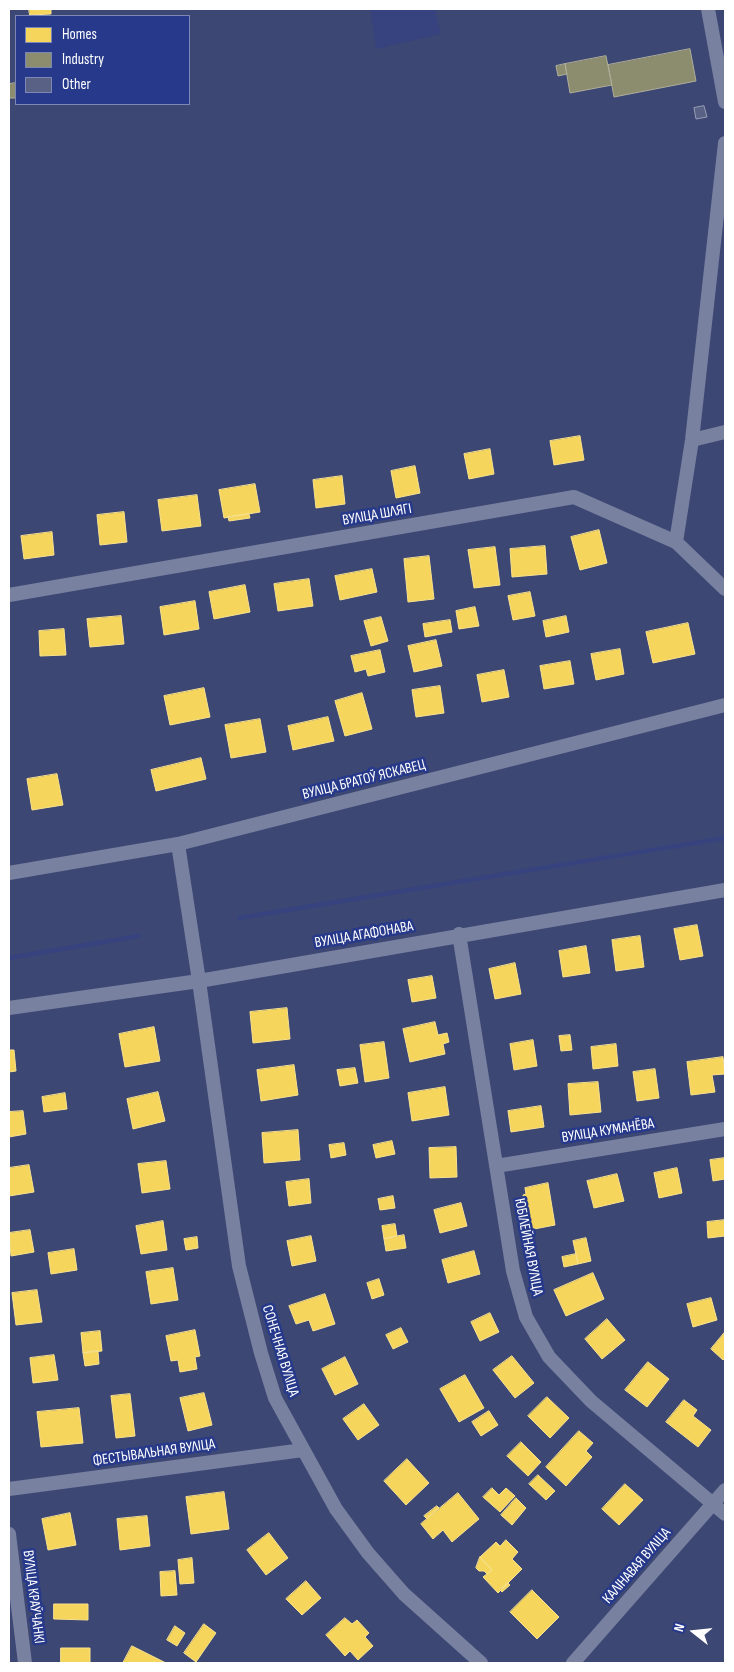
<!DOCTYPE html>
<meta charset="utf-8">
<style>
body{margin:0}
#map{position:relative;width:734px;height:1672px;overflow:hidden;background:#3d4774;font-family:"Sofia Sans Condensed",sans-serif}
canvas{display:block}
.frame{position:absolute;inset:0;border:10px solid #fff;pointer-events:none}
.legend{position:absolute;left:15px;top:15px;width:175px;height:90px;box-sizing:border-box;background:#27398a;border:1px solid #7d88b9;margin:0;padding:6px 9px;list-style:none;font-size:15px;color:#fff}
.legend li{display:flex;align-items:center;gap:10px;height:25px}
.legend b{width:25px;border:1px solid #7d88b9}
.north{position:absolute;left:669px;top:1607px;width:50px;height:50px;-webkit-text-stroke:4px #27398a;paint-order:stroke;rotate:286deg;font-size:14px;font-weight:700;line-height:20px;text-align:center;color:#fff}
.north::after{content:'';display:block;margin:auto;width:18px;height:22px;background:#fff;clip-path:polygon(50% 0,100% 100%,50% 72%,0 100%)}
</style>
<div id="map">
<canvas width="734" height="1672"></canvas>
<div class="frame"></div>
<ul class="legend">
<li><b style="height:14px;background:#f6d55c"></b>Homes</li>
<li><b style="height:14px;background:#8c8c6e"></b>Industry</li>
<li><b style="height:14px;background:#596184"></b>Other</li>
</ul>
<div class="north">N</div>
</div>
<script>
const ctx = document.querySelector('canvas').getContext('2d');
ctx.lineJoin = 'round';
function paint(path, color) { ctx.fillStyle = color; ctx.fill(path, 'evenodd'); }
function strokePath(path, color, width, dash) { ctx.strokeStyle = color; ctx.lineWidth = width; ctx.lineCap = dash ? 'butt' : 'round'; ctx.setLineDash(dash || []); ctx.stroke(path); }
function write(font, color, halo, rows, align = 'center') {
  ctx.font = font + ' "Sofia Sans Condensed",sans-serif'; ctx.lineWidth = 5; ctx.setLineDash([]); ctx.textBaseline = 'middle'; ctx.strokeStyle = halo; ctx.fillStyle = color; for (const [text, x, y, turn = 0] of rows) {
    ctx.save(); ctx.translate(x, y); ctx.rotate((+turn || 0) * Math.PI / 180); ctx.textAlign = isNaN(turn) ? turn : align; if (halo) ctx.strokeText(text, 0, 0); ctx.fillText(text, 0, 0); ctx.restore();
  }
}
paint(new Path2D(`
 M370 9H435L441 34 376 49Z`), '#37437e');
const homes = new Path2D(`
 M29 9H51V14L30 15Z
 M580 436 584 460 554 465 550 441Z
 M490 449 494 474 469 479 464 454Z
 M415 466 420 493 396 498 391 471Z
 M342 476 345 504 316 508 313 480Z
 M255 484 260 512 224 518 219 490Z
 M197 495 201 526 162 531 158 500Z
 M124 512 127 542 100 545 97 515Z
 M249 514 250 518 229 521 228 517Z
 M599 530 607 563 580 570 571 537Z
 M52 532 54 555 24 559 21 536Z
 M545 546 547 574 512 577 510 549Z
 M495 547 500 585 474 588 468 550Z
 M429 556 434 599 408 602 404 559Z
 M372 569 377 592 340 600 335 576Z
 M309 579 313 606 278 611 274 584Z
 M245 585 250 612 214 619 209 592Z
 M530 592 535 616 513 620 508 596Z
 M195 601 199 629 164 635 160 607Z
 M475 607 479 626 459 629 456 611Z
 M121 616 124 644 90 647 87 619Z
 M566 616 569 632 546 637 543 621Z
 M381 617 388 641 371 646 364 621Z
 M450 620 452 632 425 637 423 624Z
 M688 623 695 654 653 663 646 632Z
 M64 629 66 655 40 656 39 631Z
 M436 640 442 666 414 672 408 646Z
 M620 649 624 674 596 680 591 654Z
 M380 650 385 672 368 676 366 669 355 672 351 656Z
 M570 661 574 684 544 689 540 666Z
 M504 670 509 697 482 702 477 675Z
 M440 686 444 713 416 717 412 690Z
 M204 688 210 717 170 725 164 696Z
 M362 693 372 729 345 736 335 701Z
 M328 717 334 741 293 750 288 726Z
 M260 719 266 752 231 758 225 725Z
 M201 758 206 779 156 791 151 770Z
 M57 774 63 805 32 810 27 779Z
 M697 925 703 956 680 960 674 929Z
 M640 936 644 967 616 971 612 940Z
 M586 946 590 973 563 977 559 951Z
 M515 963 521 994 495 999 489 969Z
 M432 976 436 998 412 1002 408 980Z
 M287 1008 290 1039 253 1043 250 1012Z
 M435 1022 438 1035 447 1033 449 1042 443 1044 445 1054 410 1062 403 1029Z
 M154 1027 160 1061 125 1067 119 1034Z
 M570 1035 572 1050 561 1051 559 1036Z
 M533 1040 537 1066 514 1070 510 1044Z
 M384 1042 389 1078 365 1082 360 1045Z
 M616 1044 618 1066 593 1069 591 1047Z
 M9 1050H14L16 1071 9 1072Z
 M723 1057 725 1074 712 1075 715 1092 691 1095 687 1062Z
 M294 1065 298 1095 261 1101 257 1070Z
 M355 1068 358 1083 340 1086 337 1070Z
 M655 1069 659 1098 637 1101 633 1072Z
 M598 1082 601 1112 570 1115 568 1084Z
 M445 1087 449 1115 412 1121 408 1093Z
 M158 1092 165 1121 133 1129 127 1099Z
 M65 1093 67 1109 44 1112 42 1097Z
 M541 1106 544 1127 511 1132 508 1111Z
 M23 1111 26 1134 9 1137V1112Z
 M298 1130 300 1160 264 1163 262 1133Z
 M392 1141 395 1154 376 1158 373 1145Z
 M344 1143 346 1155 331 1158 329 1145Z
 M456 1147 457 1177 430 1178 429 1148Z
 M725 1158V1179L713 1181 710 1160Z
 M166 1161 170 1189 142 1193 138 1164Z
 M29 1165 34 1192 9 1196V1168Z
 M677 1168 682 1193 659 1198 654 1173Z
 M617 1174 624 1201 594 1208 587 1181Z
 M309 1179 311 1203 289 1206 286 1182Z
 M548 1183 555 1225 529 1230 523 1195 526 1194 525 1188Z
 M393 1196 395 1208 380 1210 378 1199Z
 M461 1203 467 1226 440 1233 434 1210Z
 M725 1220V1236L708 1238 707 1222Z
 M163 1221 167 1250 141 1254 136 1226Z
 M395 1224 397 1236 384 1239 382 1226Z
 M30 1230 34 1252 11 1256 9 1233Z
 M404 1235 406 1248 386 1251 384 1239Z
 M311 1236 316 1261 292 1266 287 1241Z
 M197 1237 198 1248 186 1250 184 1239Z
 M586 1238 591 1261 578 1264 573 1241Z
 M74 1249 77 1270 51 1274 48 1253Z
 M474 1251 480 1274 448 1283 442 1260Z
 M576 1254 578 1264 564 1267 562 1257Z
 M173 1268 178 1300 151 1304 146 1272Z
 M593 1273 604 1299 566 1316 554 1290Z
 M379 1279 384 1295 372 1299 367 1283Z
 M37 1290 42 1322 16 1325 12 1293Z
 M325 1294 335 1324 313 1331 309 1320 296 1324 289 1306Z
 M711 1298 717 1320 693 1327 687 1304Z
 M490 1313 499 1332 480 1341 471 1322Z
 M607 1319 625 1340 602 1359 585 1339Z
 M401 1328 408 1342 393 1349 386 1335Z
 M195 1330 200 1356 195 1357 197 1369 180 1372 178 1360 171 1361 166 1336Z
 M100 1331 102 1351 83 1353 81 1333Z
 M725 1332V1358L723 1360 711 1349Z
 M98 1351 99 1364 85 1366 83 1353Z
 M54 1355 58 1380 33 1383 30 1358Z
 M512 1356 534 1383 515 1398 493 1370Z
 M345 1357 358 1384 335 1395 322 1369Z
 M648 1362 669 1379 647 1407 625 1390Z
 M465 1375 484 1408 459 1422 440 1389Z
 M204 1393 212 1425 188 1431 180 1398Z
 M130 1394 135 1436 116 1438 111 1396Z
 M547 1397 569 1418 550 1438 528 1416Z
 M684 1400 697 1410 693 1416 711 1430 698 1447 666 1422Z
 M364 1404 379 1425 358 1440 343 1419Z
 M79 1408 83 1443 41 1447 37 1412Z
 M489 1411 498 1425 481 1436 472 1422Z
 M579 1431 593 1443 586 1451 592 1457 566 1486 546 1467Z
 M521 1442 541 1462 528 1476 507 1456Z
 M407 1459 429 1483 406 1505 384 1481Z
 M538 1475 555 1491 546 1500 529 1484Z
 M625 1484 643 1500 619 1525 602 1509Z
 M492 1488 499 1495 506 1488 515 1496 500 1512 483 1497Z
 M224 1492 229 1529 191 1534 186 1497Z
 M458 1493 479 1519 452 1542 443 1530 433 1539 421 1524Z
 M516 1498 526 1508 512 1525 501 1515Z
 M437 1506 439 1508 427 1519 424 1516Z
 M70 1513 76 1545 48 1550 42 1519Z
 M147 1516 150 1546 120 1550 117 1519Z
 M269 1533 288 1558 266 1575 247 1550Z
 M506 1540 518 1552 512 1559 522 1569 498 1593 483 1577 492 1570 480 1557 496 1542 500 1546Z
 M480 1557 492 1570 487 1574 484 1571H479L476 1568Z
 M192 1558 194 1583 180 1584 178 1560Z
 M175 1571 177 1595 161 1596 160 1572Z
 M306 1581 321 1598 302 1615 286 1599Z
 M508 1583 510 1585 502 1592 500 1590Z
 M532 1590 559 1617 537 1639 510 1612Z
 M54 1604H88V1620L54 1619Z
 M345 1618 352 1624 357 1620 369 1633 365 1637 373 1646 358 1660 350 1651 345 1656 326 1635Z
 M204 1624 216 1633 196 1662 184 1653Z
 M175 1626 185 1633 177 1646 167 1640Z
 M132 1646 166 1663H123Z
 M61 1648H90V1663H61Z`);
paint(homes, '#f6d55c');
strokePath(homes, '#f9e28d', 1);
const industry = new Path2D(`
 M690 49 696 81 614 97 608 65Z
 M606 56 612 85 570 93 565 64Z
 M565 64 567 74 558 76 556 66Z
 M16 83V98H9V84Z`);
paint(industry, '#8c8c6e');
strokePath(industry, '#aeae9a', 1);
strokePath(new Path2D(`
 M239 918 725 838
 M9 958 139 936`), '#37437e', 4.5);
const building = new Path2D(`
 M704 106 707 117 696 119 694 108Z`);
paint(building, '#596184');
strokePath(building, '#989eb7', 1);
strokePath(new Path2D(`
 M708 9 725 102
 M692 440 725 432
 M676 542 692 440 725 143
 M9 595 574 497 676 542 725 589
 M178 844 199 981 239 1266 261 1353 275 1398 336 1509 368 1553 404 1594 481 1663
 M9 873 178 844 725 705
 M459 934 513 1271 526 1317 549 1357 591 1401 725 1514
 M9 1008 199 981 725 890
 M496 1166 725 1129
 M9 1489 303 1450
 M9 1534 25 1663
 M573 1663 725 1490`), '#7981a0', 14);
write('15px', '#fff', '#27398a', [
 ["ВУЛІЦА ШЛЯГІ",377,515,-10],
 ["ВУЛІЦА БРАТОЎ ЯСКАВЕЦ",364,780,-14],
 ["ВУЛІЦА АГАФОНАВА",364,935,-10],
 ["ВУЛІЦА КУМАНЁВА",608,1131,-9],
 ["ЮБІЛЕЙНАЯ ВУЛІЦА",528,1247,79],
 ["СОНЕЧНАЯ ВУЛІЦА",280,1351,73],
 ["ФЕСТЫВАЛЬНАЯ ВУЛІЦА",154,1453,-8],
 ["КАЛІНАВАЯ ВУЛІЦА",637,1566,-49],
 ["ВУЛІЦА КРАЎЧАНКІ",33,1597,83]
]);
</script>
